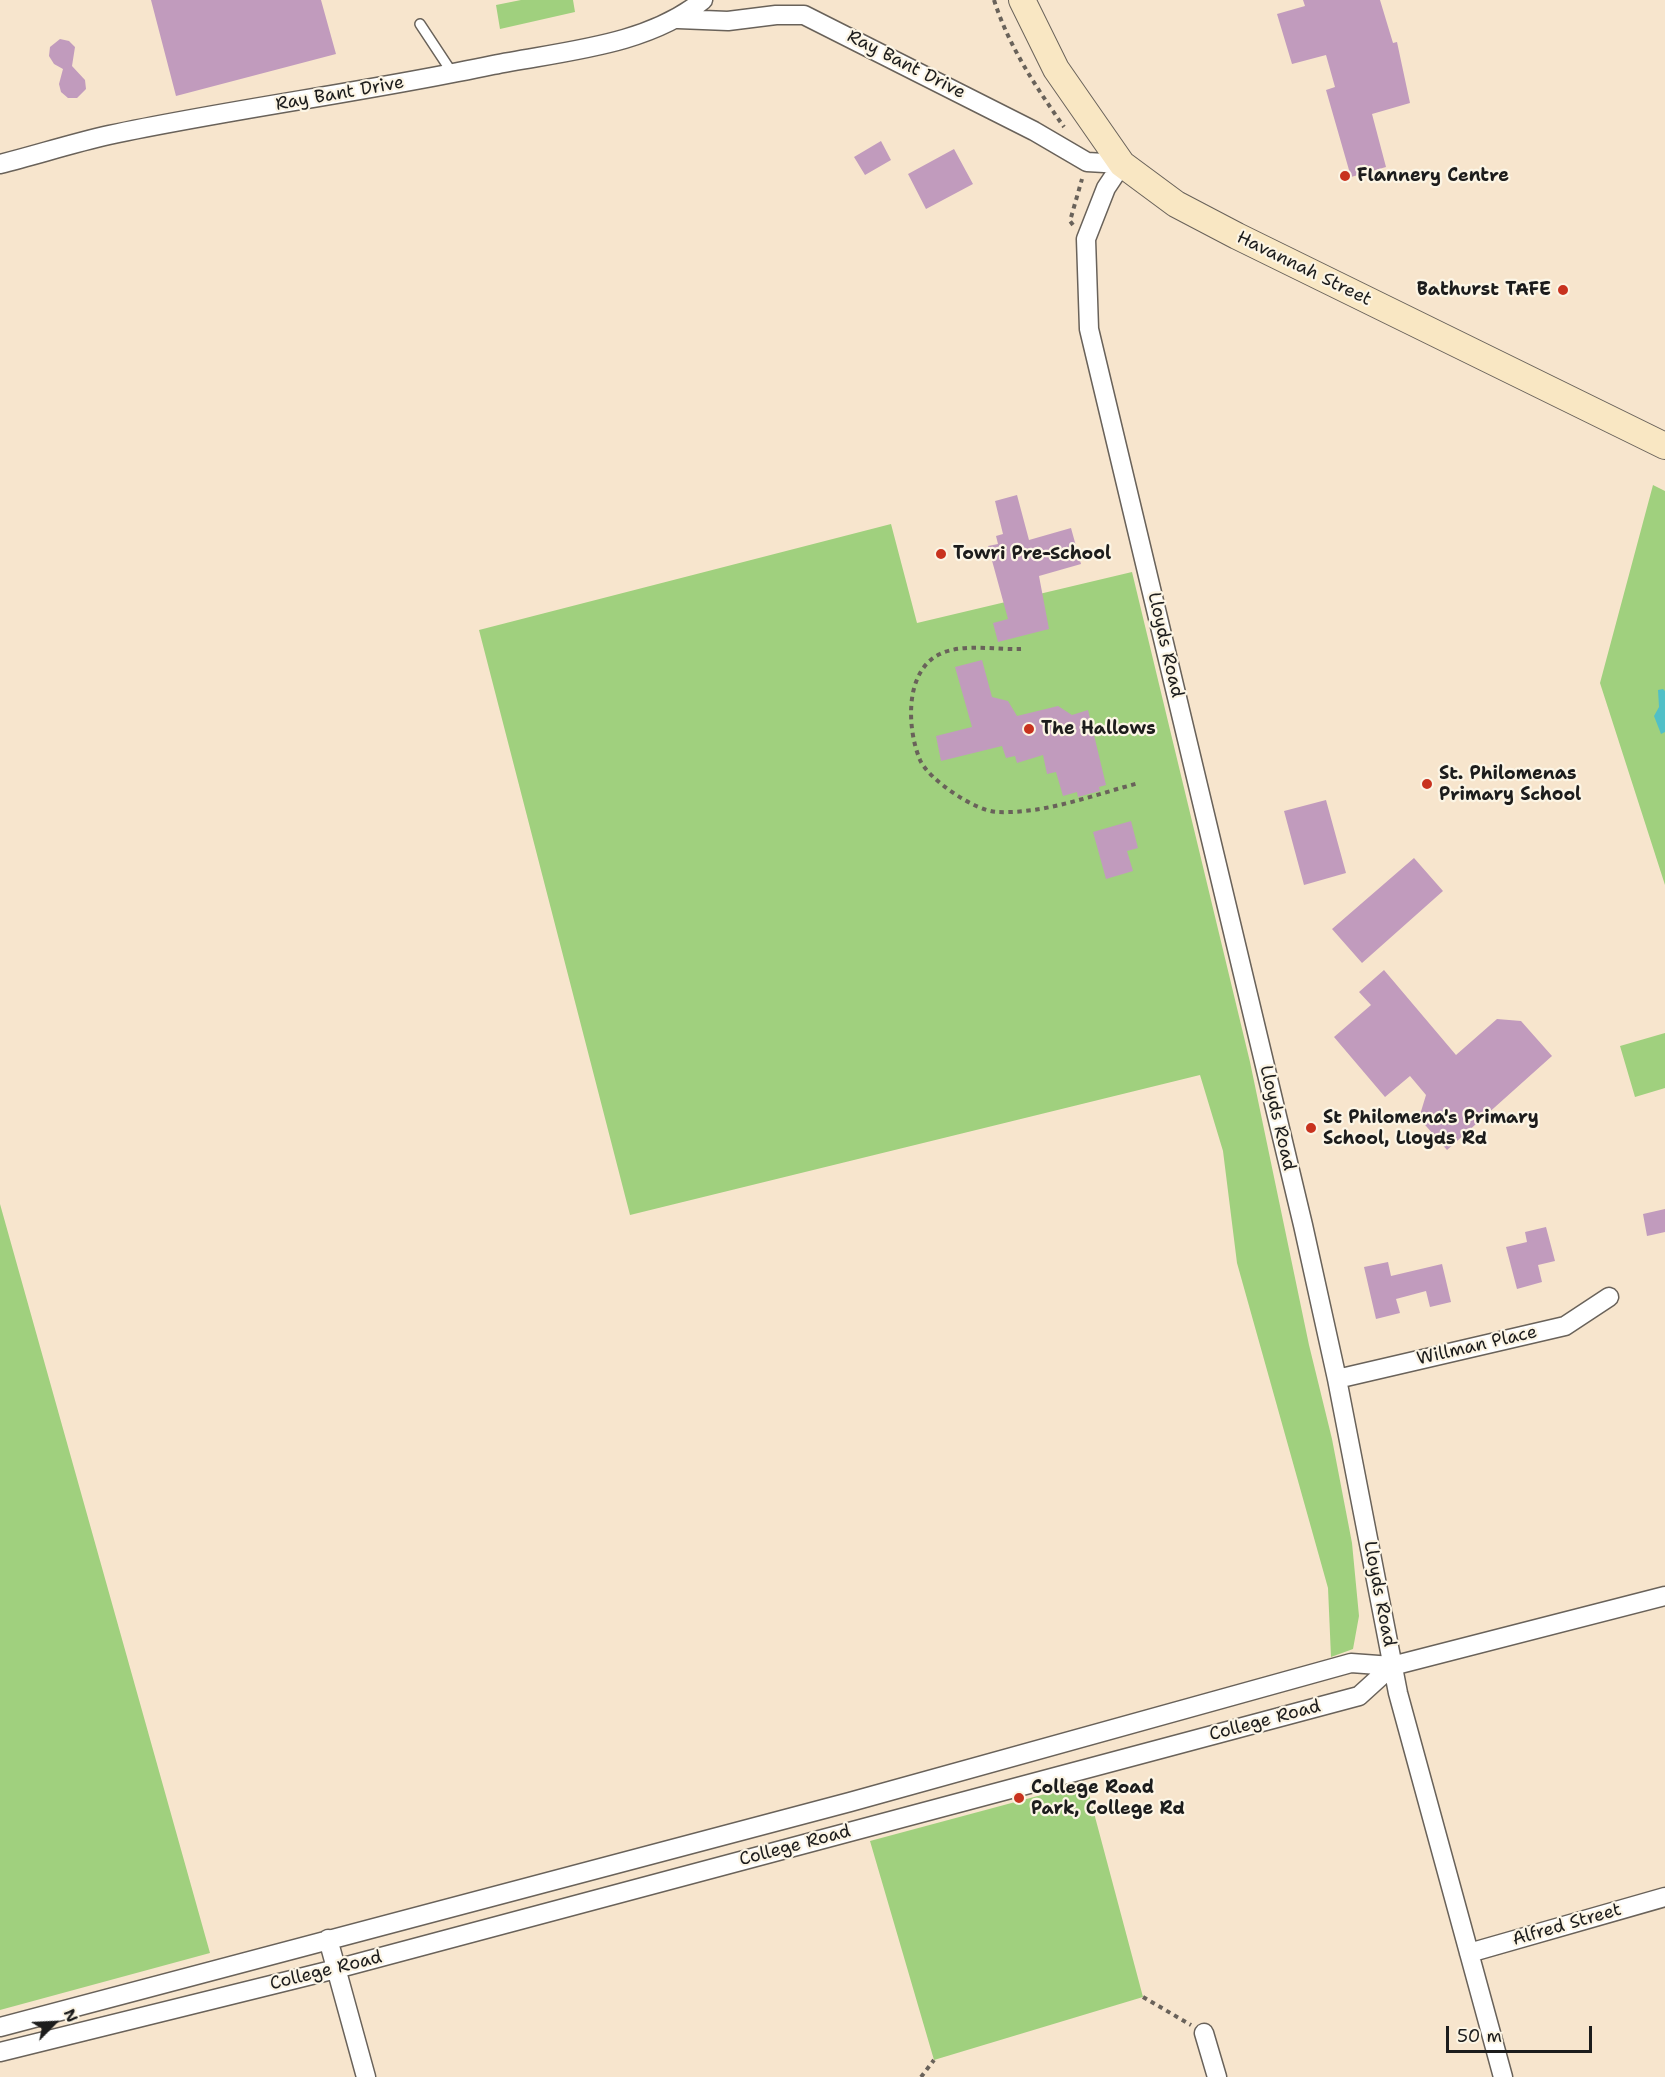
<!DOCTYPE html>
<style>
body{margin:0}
#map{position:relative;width:1665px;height:2077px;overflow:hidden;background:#f7e5cd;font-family:"Shantell Sans",sans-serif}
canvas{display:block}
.north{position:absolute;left:24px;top:1993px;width:60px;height:60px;-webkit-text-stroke:4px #fcf5e5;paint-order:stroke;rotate:66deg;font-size:16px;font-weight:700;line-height:24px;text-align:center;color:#1c1c1c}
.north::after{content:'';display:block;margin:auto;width:21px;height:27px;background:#1c1c1c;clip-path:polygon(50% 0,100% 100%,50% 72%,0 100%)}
.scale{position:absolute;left:1446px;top:2026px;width:146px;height:27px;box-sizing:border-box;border:3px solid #1c1c1c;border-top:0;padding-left:8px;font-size:18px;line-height:21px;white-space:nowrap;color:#1c1c1c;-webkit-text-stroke:4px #fcf5e5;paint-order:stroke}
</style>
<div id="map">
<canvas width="1665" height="2077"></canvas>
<div class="north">N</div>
<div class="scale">50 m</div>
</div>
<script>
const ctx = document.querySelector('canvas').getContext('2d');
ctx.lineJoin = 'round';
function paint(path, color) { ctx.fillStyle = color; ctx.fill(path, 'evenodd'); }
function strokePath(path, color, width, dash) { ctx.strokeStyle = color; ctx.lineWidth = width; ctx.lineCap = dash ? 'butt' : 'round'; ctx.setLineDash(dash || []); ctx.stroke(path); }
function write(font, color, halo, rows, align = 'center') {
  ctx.font = font + ' "Shantell Sans",sans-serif'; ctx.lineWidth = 4.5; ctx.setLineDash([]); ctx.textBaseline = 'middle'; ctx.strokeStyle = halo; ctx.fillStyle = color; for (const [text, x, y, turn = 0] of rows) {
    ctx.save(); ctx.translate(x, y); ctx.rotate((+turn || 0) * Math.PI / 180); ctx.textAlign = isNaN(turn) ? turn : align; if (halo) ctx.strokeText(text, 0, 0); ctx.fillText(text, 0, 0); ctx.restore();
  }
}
paint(new Path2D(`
 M521 0H573L575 12 500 29 496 5Z
 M1653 485 1665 491V885L1600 683Z
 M891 524 917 623 1132 572 1250 1062 1309 1345 1332 1439 1352 1543 1359 1616 1353 1649 1331 1657 1328 1588 1237 1263 1223 1151 1200 1075 630 1215 479 630Z
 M1665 1033V1088L1635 1097 1620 1046Z
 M0 1204 210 1953 0 2010Z
 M1086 1783 1143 1997 934 2060 870 1841Z`), '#a0d07e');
paint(new Path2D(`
 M1663 689 1665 691V732L1661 734 1654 716 1659 707 1658 690Z`), '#51c0c7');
paint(new Path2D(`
 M151 0H321L336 54 176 96Z
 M1303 0H1380L1393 43 1397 42 1410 103 1372 114 1386 167 1351 177 1326 90 1335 87 1326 55 1292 64 1277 14 1305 6Z
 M60 39 69 41 75 47 72 66 85 80 86 89 77 98H68L61 92 59 84 63 69 54 64 49 56 50 47Z
 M881 141 891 160 865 175 854 157Z
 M954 149 973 184 926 209 908 174Z
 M1017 495 1029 540 1071 528 1081 564 1039 576 1049 629 998 642 993 623 1008 619 988 546 998 544 996 536 1003 534 995 501Z
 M982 660 992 697 1008 701 1017 716 1058 706 1072 715 1088 710 1106 785 1099 787 1100 791 1078 797 1077 792 1063 796 1056 772 1047 774 1043 755 1017 763 1015 756 1006 758 1002 746 941 761 936 736 972 727 955 667Z
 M1326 800 1346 873 1304 885 1284 811Z
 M1131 821 1138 848 1127 851 1133 871 1106 879 1093 832Z
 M1414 858 1443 891 1362 963 1332 929Z
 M1384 970 1456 1055 1497 1019 1521 1021 1552 1056 1447 1150 1419 1118 1426 1095 1410 1076 1385 1097 1334 1037 1371 1005 1359 992Z
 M1665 1209V1232L1647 1236 1643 1214Z
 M1546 1227 1555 1261 1538 1265 1542 1282 1517 1289 1506 1247 1527 1242 1525 1232Z
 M1388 1262 1391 1276 1442 1264 1451 1302 1430 1307 1426 1291 1396 1299 1400 1313 1376 1319 1364 1267Z`), '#c19bbd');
const lane = new Path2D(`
 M420 24 453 74`);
const street = new Path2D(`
 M678 19 728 21 776 15H804L1034 131 1087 162 1122 164
 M0 164C36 155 73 143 109 135 237 108 366 92 493 65 563 51 647 46 703 0
 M1122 164 1106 188 1086 239 1089 329 1303 1225 1337 1379 1398 1693 1503 2077
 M1337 1379 1565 1326 1609 1297
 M328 1939 366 2077
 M1469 1953 1665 1897
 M0 2027 850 1802 1351 1663 1392 1666 1665 1596
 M1204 2033 1217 2077
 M0 2052 336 1969 1359 1696 1392 1666`);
const secondary = new Path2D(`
 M1022 0 1056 69 1122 164 1176 204 1237 236 1665 446`);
strokePath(lane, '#69625a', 12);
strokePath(street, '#69625a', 21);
strokePath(secondary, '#69625a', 28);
strokePath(new Path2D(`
 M994 0C1009 47 1036 87 1064 127
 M1073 225 1070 221 1082 179
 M1021 649C996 650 963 643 940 654 904 671 907 729 920 760 929 780 975 811 997 812 1045 814 1093 795 1139 783
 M1143 1997 1191 2025
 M921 2077 934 2060`), '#69625a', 4, [4.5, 4.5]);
strokePath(lane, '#fff', 9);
strokePath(street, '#fff', 18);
strokePath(secondary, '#f9e7c3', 26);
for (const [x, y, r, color] of [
 [1345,176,6,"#c8321e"],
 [1563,290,6,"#c8321e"],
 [941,554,6,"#c8321e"],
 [1029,729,6,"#c8321e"],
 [1427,784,6,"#c8321e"],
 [1311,1128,6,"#c8321e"],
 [1019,1798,6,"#c8321e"]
]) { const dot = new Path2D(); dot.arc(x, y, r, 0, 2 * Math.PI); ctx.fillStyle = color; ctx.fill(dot); strokePath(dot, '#fcf5e5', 2); }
write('18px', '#1c1c1c', '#fcf5e5', [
 ["Ray Bant Drive",906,65,27],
 ["Ray Bant Drive",340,94,-10],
 ["Havannah Street",1304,269,26],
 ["Lloyds Road",1165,645,77],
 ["Lloyds Road",1277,1118,77],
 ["Willman Place",1477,1346,-13],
 ["Lloyds Road",1379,1594,79],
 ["College Road",1265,1721,-15],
 ["College Road",795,1846,-15],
 ["Alfred Street",1567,1925,-16],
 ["College Road",326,1971,-14]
]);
write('bold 18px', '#1c1c1c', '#fcf5e5', [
 ["Flannery Centre",1357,176],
 ["Bathurst TAFE",1551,290,"right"],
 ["Towri Pre-School",953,554],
 ["The Hallows",1041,729],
 ["St. Philomenas",1439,774],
 ["Primary School",1439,795],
 ["St Philomena's Primary",1323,1118],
 ["School, Lloyds Rd",1323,1139],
 ["College Road",1031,1788],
 ["Park, College Rd",1031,1809]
], 'left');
</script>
